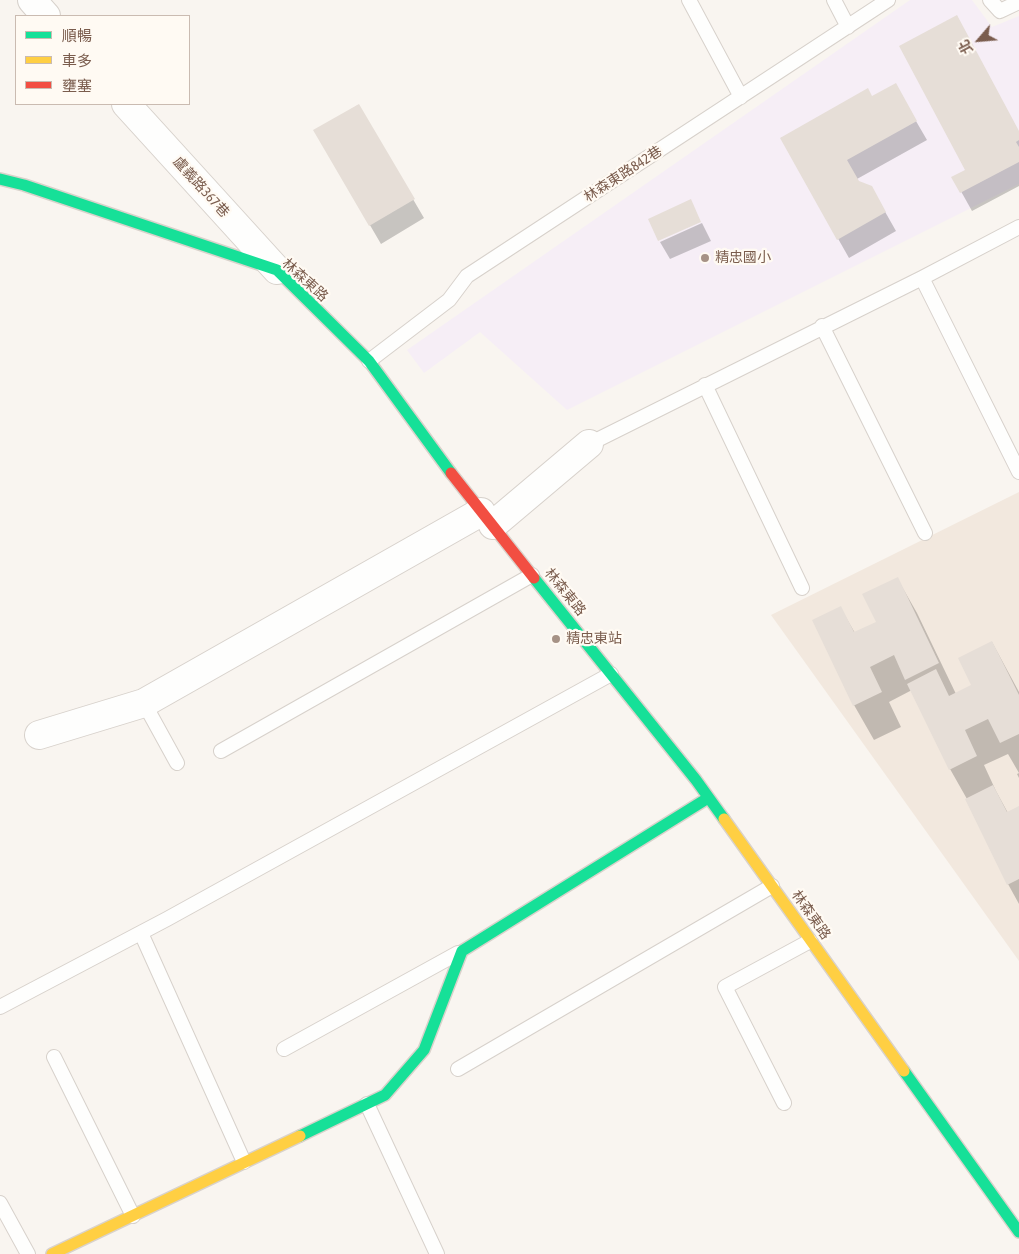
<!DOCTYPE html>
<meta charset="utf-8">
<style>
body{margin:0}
#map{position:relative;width:1019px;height:1254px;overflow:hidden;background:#f9f5f0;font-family:"Asap Condensed","Noto Sans TC",sans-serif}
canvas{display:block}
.legend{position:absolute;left:15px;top:15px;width:175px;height:90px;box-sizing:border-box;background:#fffaf3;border:1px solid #cabbb1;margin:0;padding:6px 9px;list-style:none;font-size:15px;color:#7a5c4d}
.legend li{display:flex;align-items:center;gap:10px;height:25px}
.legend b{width:25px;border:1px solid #cabbb1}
.north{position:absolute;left:954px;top:15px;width:50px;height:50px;-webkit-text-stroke:4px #fffaf3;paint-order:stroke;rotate:243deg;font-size:14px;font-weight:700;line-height:20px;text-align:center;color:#7a5c4d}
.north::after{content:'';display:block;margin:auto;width:18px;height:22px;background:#7a5c4d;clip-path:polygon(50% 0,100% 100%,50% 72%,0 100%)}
</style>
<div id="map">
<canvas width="1019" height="1254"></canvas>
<ul class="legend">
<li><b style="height:6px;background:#16e098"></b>順暢</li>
<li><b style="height:6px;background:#ffcf43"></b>車多</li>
<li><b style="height:6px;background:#f24e42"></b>壅塞</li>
</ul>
<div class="north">北</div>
</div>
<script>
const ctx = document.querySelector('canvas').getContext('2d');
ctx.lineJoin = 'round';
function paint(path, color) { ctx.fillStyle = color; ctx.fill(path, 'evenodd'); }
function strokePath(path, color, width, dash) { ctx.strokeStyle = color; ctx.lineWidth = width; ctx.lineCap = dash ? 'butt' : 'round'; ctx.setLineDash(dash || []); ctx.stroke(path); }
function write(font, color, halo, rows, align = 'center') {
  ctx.font = font + ' "Asap Condensed","Noto Sans TC",sans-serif'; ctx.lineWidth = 4.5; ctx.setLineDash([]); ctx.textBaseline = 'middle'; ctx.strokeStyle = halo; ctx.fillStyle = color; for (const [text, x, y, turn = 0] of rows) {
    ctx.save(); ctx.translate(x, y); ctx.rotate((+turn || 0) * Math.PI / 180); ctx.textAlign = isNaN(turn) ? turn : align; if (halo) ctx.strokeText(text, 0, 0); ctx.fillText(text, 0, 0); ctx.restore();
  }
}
paint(new Path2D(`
 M1019 492V961L771 615Z`), '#f2e8de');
paint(new Path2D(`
 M910 0H972L992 27 1019 16V184L567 410 480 332 424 373 407 350Z`), '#f6eef6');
paint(new Path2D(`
 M895 85 927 140 857 179 858 182 871 187 896 231 849 258 781 138 872 98Z
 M358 105 424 218 381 244 315 131Z
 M1019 132V186L972 211 953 177 966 171Z
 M702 223 711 241 670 259 660 242Z
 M897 578 917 613 956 694 973 686 992 642 1019 692V778L1017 774 1019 773 1008 754 984 765 996 791 1008 813 1019 807V904L1008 884 967 799 950 769 912 690 889 702 901 727 874 740 854 705 840 607 855 633 878 623Z`), '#0003');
paint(new Path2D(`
 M957 15 1019 131V140L1016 142 1019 147V162L960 193 951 177 965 170 899 46Z
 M896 83 917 121 847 160 859 181 872 186 886 212 837 240 780 138 868 88 872 96Z
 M359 104 415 199 369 226 313 130Z
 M691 199 701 222 658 241 648 219Z
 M898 577 939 663 905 680 894 655 870 667 882 692 853 706 812 620 841 606 854 632 876 622 862 594Z
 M992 641 1019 695V734L1000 743 988 719 965 730 977 756 949 770 907 684 936 669 949 696 971 685 958 658Z
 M993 785 1007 812 1019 806V879L1007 885 965 799Z`), '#e6ded7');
const lane = new Path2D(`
 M689 0 741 97
 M834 0 848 27
 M990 0 1000 11 1019 2
 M922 278 1019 472
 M822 326 925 533
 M369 361 449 300 467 276 888 0
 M705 385 802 588
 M589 444 922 278 1019 227
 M144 703 177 763
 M221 751 532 575
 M141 933 244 1162
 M0 1007 167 919 611 674
 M284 1049 458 953
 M54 1057 133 1216
 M458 1069 772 886
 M784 1103 725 987 810 941
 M367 1104 437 1254
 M0 1203 28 1254`);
const street = new Path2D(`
 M32 0 46 16
 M126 104 277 270
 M493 525 589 444
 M39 735 144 703 481 512`);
const fast = new Path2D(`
 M0 179 24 185 277 270 369 361 451 473
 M534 578 696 780 724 819
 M904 1071 1019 1232
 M300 1136 385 1095 424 1050 462 951 708 798`);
const slow = new Path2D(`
 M724 819 904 1071
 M52 1254 300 1136`);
const jam = new Path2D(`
 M451 473 534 578`);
strokePath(lane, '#d7d1cb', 16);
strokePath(street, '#d7d1cb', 30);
strokePath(fast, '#d9d2cb', 14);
strokePath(slow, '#d9d2cb', 14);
strokePath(jam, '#d9d2cb', 14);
strokePath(lane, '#fefefd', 14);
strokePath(street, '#fefefd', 28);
strokePath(fast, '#16e098', 11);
strokePath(slow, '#ffcf43', 11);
strokePath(jam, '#f24e42', 11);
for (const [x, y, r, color] of [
 [705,258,5,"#a69286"],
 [556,639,5,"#a69286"]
]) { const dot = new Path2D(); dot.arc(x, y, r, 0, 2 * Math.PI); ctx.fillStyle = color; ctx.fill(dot); strokePath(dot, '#fffaf3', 2); }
write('14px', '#7a5c4d', '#fffaf3', [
 ["林森東路842巷",623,174,-33],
 ["盧義路367巷",201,187,48],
 ["林森東路",305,280,42],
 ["林森東路",565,592,51],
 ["林森東路",811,915,55]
]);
write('14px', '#7a5c4d', '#fffaf3', [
 ["精忠國小",715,258],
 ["精忠東站",566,639]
], 'left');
</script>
